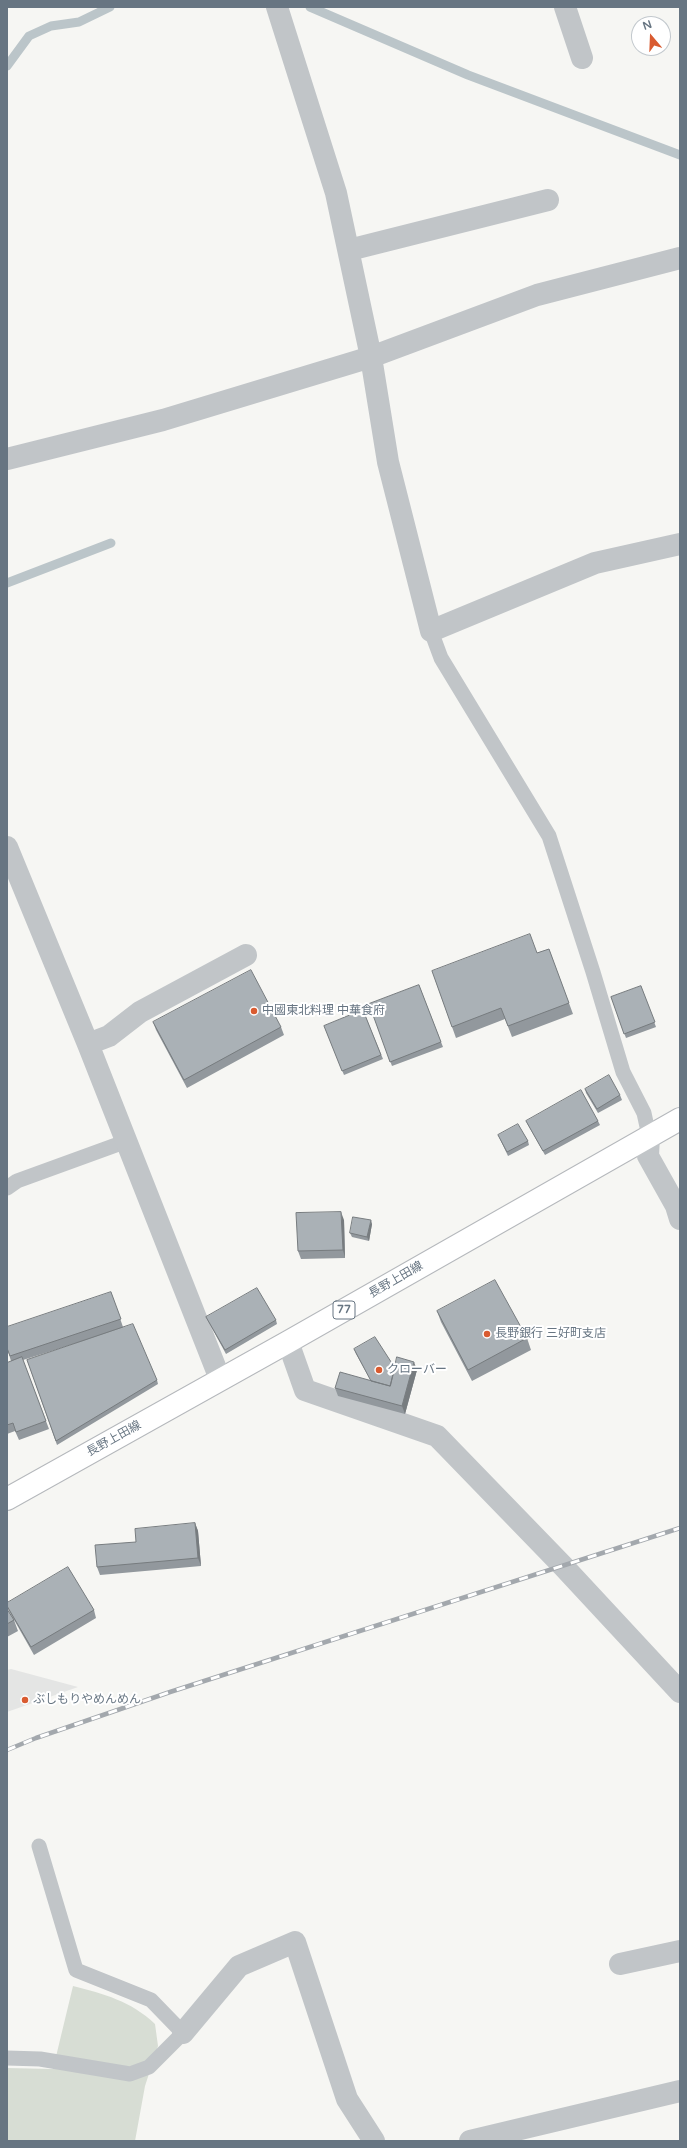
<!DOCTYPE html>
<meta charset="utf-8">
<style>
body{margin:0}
#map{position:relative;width:687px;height:2148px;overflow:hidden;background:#f6f6f3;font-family:"Varela Round",sans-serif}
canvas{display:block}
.frame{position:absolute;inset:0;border:8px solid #677582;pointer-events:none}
.north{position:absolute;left:631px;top:16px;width:40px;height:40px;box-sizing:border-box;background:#fff;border:1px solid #c2c8cd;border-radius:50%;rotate:341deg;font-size:11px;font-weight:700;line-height:16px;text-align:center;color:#677582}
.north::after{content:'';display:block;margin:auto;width:14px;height:18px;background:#d95b30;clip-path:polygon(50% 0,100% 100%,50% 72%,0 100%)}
</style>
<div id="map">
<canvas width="687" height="2148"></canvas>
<div class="frame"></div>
<div class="north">N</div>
</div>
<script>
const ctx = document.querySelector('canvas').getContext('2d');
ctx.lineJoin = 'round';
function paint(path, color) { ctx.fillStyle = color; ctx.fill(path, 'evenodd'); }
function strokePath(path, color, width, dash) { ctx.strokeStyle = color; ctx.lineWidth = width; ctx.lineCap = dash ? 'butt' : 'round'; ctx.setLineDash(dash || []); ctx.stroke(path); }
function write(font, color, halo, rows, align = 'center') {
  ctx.font = font + ' "Varela Round","Noto Sans JP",sans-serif'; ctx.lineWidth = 4; ctx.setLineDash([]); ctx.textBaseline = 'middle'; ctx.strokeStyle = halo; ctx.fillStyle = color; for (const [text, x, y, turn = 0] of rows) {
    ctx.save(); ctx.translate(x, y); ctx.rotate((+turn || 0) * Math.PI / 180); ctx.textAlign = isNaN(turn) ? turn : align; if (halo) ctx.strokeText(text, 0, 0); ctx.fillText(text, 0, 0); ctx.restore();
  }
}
paint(new Path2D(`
 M11 1669 78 1687 7 1712V1670Z`), '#e4e5e4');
paint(new Path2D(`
 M73 1986C104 1994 131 2001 155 2024L158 2046 145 2086 135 2141H7V2068L53 2069Z`), '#d7ddd4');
strokePath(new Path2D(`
 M310 7 468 75 680 155
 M7 66 29 36 51 26 79 22 110 7
 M7 583 111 543`), '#bbc5c9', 9);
const primary = new Path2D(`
 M7 1499 288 1342 680 1119`);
strokePath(primary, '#b5b8bc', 24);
strokePath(new Path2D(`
 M431 631 441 658 549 836 593 972 623 1072 644 1113 649 1136
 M7 1188 17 1181 127 1141
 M7 2058 40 2059 130 2074 149 2067 183 2033 151 2000 76 1970 39 1846`), '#c1c5c8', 15);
strokePath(new Path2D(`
 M277 7 336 193 371 357 388 462 431 631 595 563 680 544
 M565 7 582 58
 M349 250 548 200
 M7 459 163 420 371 357 537 295 680 258
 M7 847 88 1044 220 1379
 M88 1044 109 1036 140 1012 246 955
 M649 1136 648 1156 676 1206 680 1219
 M288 1342 305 1390 437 1436 563 1566 680 1692
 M620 1964 680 1951
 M183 2033 239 1966 295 1942 347 2099 374 2141
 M470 2141 680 2091`), '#c1c5c8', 22);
strokePath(primary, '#fff', 22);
const rail = new Path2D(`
 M7 1750 36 1738 170 1692 680 1528`);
strokePath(rail, '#a3a8ad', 4.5);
strokePath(rail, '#fff', 3, [9]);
paint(new Path2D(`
 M549 949 573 1014 512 1037 505 1019 456 1038 432 971 537 953Z
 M419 985 443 1047 392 1066 369 1004Z
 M641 986 656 1027 626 1038 611 997Z
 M363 1010 383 1059 344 1075 324 1026Z
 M153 1022 281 1027 284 1035 187 1088 156 1030Z
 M585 1089 620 1095 622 1100 598 1113 586 1093Z
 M526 1121H598L600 1125 545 1155 528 1125Z
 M498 1135 528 1141 529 1145 508 1156Z
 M344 1220 345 1258 301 1259 298 1251Z
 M372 1224 369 1241 352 1237 350 1233Z
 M111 1292 123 1327 157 1380 158 1384 57 1445 27 1360 83 1341 23 1360 49 1429 19 1440 15 1431 7 1434V1363L11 1361 7 1348Z
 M437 1311 527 1338 531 1350 472 1381 441 1322Z
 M206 1317 276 1320 277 1324 226 1354 208 1321Z
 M354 1349 395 1368 417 1370 405 1414 338 1396 335 1388 371 1381 356 1354Z
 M195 1523 198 1531 201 1566 100 1575 97 1567 136 1542Z
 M7 1603 94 1610 96 1618 34 1655 9 1611 7 1607Z
 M7 1609 14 1620 18 1631 7 1637Z`), '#92989d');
paint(new Path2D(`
 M341 1212 344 1220 345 1258 343 1250Z
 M371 1220 372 1224 369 1241 367 1237Z
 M414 1362 417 1370 405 1414 402 1406Z
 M195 1523 198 1531 201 1566 198 1558Z`), '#777c7f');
const building = new Path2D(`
 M530 934 537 953 549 949 569 1003 508 1026 501 1008 452 1027 432 971Z
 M251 970 281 1027 184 1080 153 1022Z
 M419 985 441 1042 390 1062 369 1004Z
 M641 986 655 1022 624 1034 611 997Z
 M363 1010 381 1055 342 1071 324 1026Z
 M609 1075 620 1095 597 1109 585 1089Z
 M581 1090 598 1121 543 1151 526 1121Z
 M518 1124 528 1141 507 1152 498 1135Z
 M341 1212 343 1250 298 1251 296 1213Z
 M353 1217 371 1220 367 1237 350 1233Z
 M495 1280 527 1338 468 1370 437 1311Z
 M257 1288 276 1320 225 1350 206 1317Z
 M111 1292 121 1319 10 1356 7 1348V1327Z
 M133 1324 157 1380 56 1441 27 1360Z
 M375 1337 395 1368 390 1386 371 1381 354 1349Z
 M22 1357 46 1421 16 1432 13 1423 7 1425V1363Z
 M397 1357 414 1362 402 1406 335 1388 340 1372 390 1386Z
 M195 1523 198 1558 97 1567 95 1545 136 1542 135 1529Z
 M68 1567 94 1610 31 1647 7 1606V1603Z
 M7 1609 14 1620 7 1624Z`);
paint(building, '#aab1b6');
strokePath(building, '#777c7f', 1);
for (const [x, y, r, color] of [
 [254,1011,4,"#d95b30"],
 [487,1334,4,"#d95b30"],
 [379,1370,4,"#d95b30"],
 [25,1700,4,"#d95b30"]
]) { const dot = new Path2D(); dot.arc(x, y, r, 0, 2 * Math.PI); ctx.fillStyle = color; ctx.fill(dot); strokePath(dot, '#fff', 1.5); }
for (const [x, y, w] of [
 [344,1310,22]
]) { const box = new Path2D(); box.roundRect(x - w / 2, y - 9, w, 18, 3); ctx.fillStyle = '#fff'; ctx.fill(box); strokePath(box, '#677582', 1); }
write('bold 11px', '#677582', null, [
 ["77",344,1310]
]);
write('12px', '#677582', '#fff', [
 ["中國東北料理 中華食府",262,1011],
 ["長野銀行 三好町支店",495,1334],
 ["クローバー",387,1370],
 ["ぶしもりやめんめん",33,1700]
], 'left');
write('12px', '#677582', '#fff', [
 ["長野上田線",396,1280,-30],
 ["長野上田線",114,1439,-29]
]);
</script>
